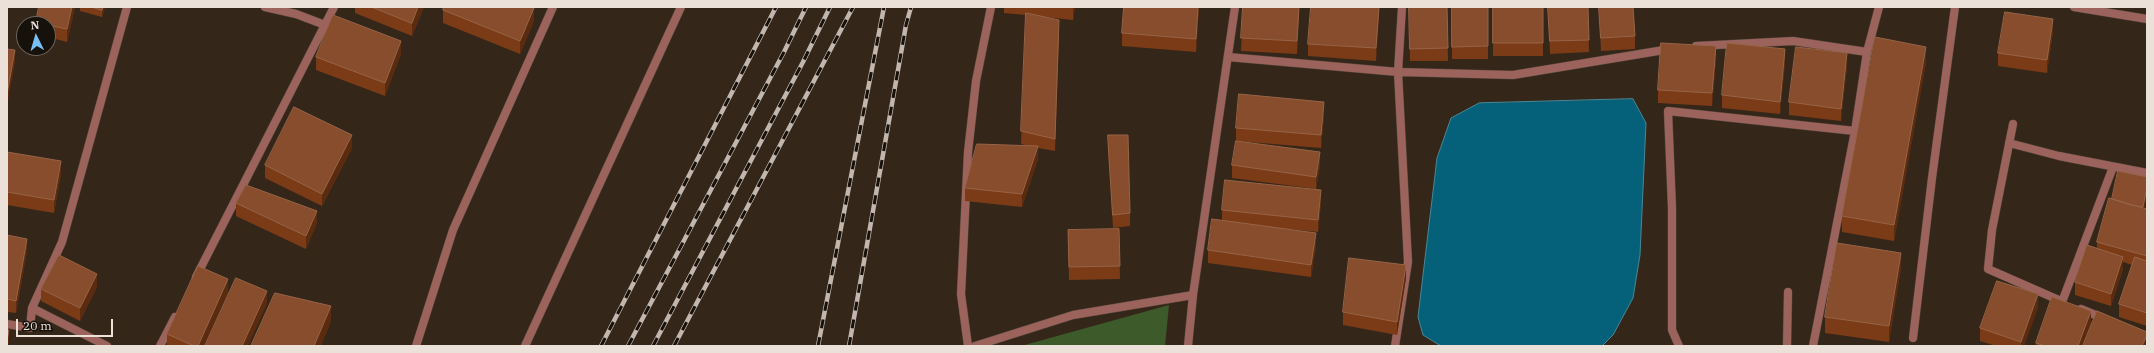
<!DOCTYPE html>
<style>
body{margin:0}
#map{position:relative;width:2154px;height:353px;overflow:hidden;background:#35261a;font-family:"IBM Plex Serif",serif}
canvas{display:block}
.frame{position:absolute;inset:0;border:8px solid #ece1d9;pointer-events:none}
.north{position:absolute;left:16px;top:16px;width:40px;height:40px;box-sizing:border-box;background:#17110b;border:1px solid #6c645d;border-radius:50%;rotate:355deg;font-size:11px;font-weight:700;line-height:16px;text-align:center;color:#ece1d9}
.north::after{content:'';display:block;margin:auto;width:14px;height:18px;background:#77bff7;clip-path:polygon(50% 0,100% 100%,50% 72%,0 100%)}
.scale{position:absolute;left:16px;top:319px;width:97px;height:18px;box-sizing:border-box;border:2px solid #ece1d9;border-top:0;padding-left:5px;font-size:12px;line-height:14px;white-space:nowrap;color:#ece1d9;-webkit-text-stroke:3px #17110b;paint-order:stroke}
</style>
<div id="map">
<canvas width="2154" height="353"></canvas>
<div class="frame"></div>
<div class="north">N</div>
<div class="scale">20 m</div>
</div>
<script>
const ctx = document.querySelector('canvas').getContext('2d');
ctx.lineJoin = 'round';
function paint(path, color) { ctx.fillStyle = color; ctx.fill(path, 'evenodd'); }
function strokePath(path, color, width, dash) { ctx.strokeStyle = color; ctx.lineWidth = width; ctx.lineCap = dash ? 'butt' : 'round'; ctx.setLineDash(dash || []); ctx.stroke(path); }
paint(new Path2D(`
 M1169 305 1165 346H1021Z`), '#3d5a2a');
const water = new Path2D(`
 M1633 99 1646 123 1640 255 1633 298 1613 335 1602 346H1441L1423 335 1418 317 1437 158 1451 118 1479 103Z`);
paint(water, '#05617a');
strokePath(water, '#4a8796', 1);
const lane = new Path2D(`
 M265 7 296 14 325 25
 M1696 46 1793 41 1867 52
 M1228 57 1398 72 1513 75 1670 49
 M2013 124 1992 230 1988 269 2061 301
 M2009 143 2059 156 2147 173
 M196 277 334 7
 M2062 302 2113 167
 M32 308 107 346
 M2081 309 2105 319
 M7 324 30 328 32 308 62 242 127 7
 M1913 338 1932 178 1955 7
 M160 346 175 317
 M416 346 453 230 553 7
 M525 346 681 7
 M968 346 961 294 968 152 976 81 991 7
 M1395 346 1408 262 1398 72 1402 7
 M1679 346 1672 330V208L1668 111 1855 131
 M1787 346 1788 292
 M1813 346 1855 131 1867 52 1879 7`);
const street = new Path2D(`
 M2074 7 2147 19
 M975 346 1073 315 1193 295
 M1188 346 1193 295 1235 7`);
strokePath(lane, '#524439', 9);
strokePath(street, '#524439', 9);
strokePath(lane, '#9b635c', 8);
strokePath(street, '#9b635c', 8);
const rail = new Path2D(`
 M601 346 776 7
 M628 346 784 52 806 7
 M653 346 803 62 830 7
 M674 346 853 7
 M818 346 884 7
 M849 346 906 25 911 7`);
strokePath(rail, '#c2b6ad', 4.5);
strokePath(rail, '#17110b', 3, [9]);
paint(new Path2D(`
 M75 7 67 42 48 37V24H36V22Z
 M80 7H105L102 17 80 11Z
 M355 7H424L412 36 355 13Z
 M444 7H535L534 9V21L520 54 443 23V10Z
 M1004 7H1075L1073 20 1044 17 1059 33 1055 151 1038 148V159L1022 207 965 201V188L1029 146 1021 144 1026 15 1004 13Z
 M1124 7H1199L1196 52 1122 46V33Z
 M1243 7H1299L1297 54 1241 51Z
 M1379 7 1376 61 1308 56V44Z
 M1409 7H1447L1448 61H1410Z
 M1452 7H1488V59H1452Z
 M1493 7H1543V56H1493Z
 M1548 7H1588L1589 52 1550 54Z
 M1599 7H1633L1635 36V49L1601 51Z
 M2053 32 2047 73 1998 66V53Z
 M401 54 385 96 316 70V57Z
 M1716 59 1712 106 1658 103V90Z
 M1785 62 1780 114 1722 108V95Z
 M1926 62 1894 241 1842 232V216Z
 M1847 66 1841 121 1789 115V102Z
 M1324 114 1321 148 1236 141V128Z
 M1108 135 1130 213V226L1113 228 1108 148Z
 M352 148 322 206 265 178V165Z
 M7 152 61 174 54 213 7 205Z
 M1232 165H1320L1316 189 1232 178Z
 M2147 177V194L2144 209H2147V326L2119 317V304L2132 265 2123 262V269L2111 306 2075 295V282L2097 248V242L2112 199Z
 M236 203 317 223 306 249 236 216Z
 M1321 203 1318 232 1288 229 1316 246 1311 277 1208 263V250L1222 220V210Z
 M1119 229 1120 279 1069 280 1068 230Z
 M7 235 27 251 16 313 7 312Z
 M1901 268 1889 342 1825 333V317Z
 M1406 278 1397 335 1343 325V312Z
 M97 287 80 321 41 301V289Z
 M228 292 204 346H167V334Z
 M2038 307 2024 346H1996L1980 341V328Z
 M2091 323 2083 345 2147 346H2036V343Z`), '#7b3b17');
paint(new Path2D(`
 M72 7H75L67 42V29Z
 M103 7H105L102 17V10Z
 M418 7H424L412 36V23Z
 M533 7H535L534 9V21L520 54V41L533 9Z
 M1073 7H1075L1073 20Z
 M1198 7H1199L1196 52V39Z
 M1379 7V15L1376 61V48Z
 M2053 19V32L2047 73V60Z
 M1059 20V33L1055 151V139Z
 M401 41V54L385 96V83Z
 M1716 46V59L1712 106V93Z
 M1926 47V62L1894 241V225Z
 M1785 49V62L1780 114V102Z
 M15 50V63L7 106V94Z
 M1847 53V66L1841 121V109Z
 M1324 102V114L1321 148V135Z
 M352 135V148L322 206V194Z
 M1038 146V159L1022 207V194Z
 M1320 152V165L1316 189V177Z
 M61 161V174L54 213V200Z
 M2147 187V194L2143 215V207Z
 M1321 190V203L1318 232V220Z
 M317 211V223L306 249V236Z
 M1316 233V246L1311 277V265Z
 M27 239V251L16 313V301Z
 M1901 253V268L1889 342V326Z
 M2123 257V269L2111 306V294Z
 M1406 265V278L1397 335V322Z
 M97 274V287L80 321V308Z
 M228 279V292L204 346H198Z
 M267 291V304L248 346H242Z
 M2038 294V307L2024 346H2021V342Z
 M331 306V322L321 346H314Z
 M2091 311V323L2083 346H2078Z
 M9 330V343L8 346H7V341Z
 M2147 335V346H2142Z`), '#5a2b0f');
const building = new Path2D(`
 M39 7H72L67 29 48 25V24H45L36 22Z
 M92 7H103L102 10Z
 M372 7H418L412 23Z
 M444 7H532L534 8 520 41 443 10Z
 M1124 7H1198L1196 39 1122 33Z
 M1243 7H1299L1297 41 1241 38Z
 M1311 7H1379L1376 48 1308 44Z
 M1409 7H1447L1448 48 1410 49Z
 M1452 7H1488V46L1452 47Z
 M1493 7H1543V43H1493Z
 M1548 7H1588L1589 40 1550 41Z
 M1599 7H1633L1635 36 1601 38Z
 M2005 12 2053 19 2047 60 1998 53Z
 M1026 13 1059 20 1055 139 1021 131Z
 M333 15 401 41 385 83 316 57Z
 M1875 37 1926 47 1894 225 1842 216Z
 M1661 43 1716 46 1712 93 1658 90Z
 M1727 43 1785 49 1780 102 1722 95Z
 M1796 47 1847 53 1841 109 1789 102Z
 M7 49 15 50 7 94Z
 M1239 94 1324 102 1321 135 1236 128Z
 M294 107 352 135 322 194 265 165Z
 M1108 135H1128L1130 213 1113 215Z
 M1236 141 1320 152 1316 177 1232 165Z
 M977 144 1038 146 1022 194 965 188Z
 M7 152 61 161 54 200 7 192Z
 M2118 171 2147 177V187L2143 207 2131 205 2112 199Z
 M1225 180 1321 190 1318 220 1222 210Z
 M246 185 317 211 306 236 236 203Z
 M2109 198 2147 209V256L2097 242Z
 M1212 219 1316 233 1311 265 1208 250Z
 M1119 229 1120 266 1069 267 1068 230Z
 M7 235 27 239 16 301 7 299Z
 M1837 243 1901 253 1889 326 1825 317Z
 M2087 245 2123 257 2111 294 2075 282Z
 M59 255 97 274 80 308 41 289Z
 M2135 257 2147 261V313L2119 304Z
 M1349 258 1406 265 1397 322 1343 312Z
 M198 266 228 279 198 346H194L167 334Z
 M236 278 267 291 242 346H205Z
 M1997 281 2038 294 2021 342 1980 328Z
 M275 293 331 306 314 346H251Z
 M2052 297 2091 311 2078 346H2045L2036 343Z
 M2097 311 2147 332V335L2142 346H2083Z
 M7 330H9L7 341Z`);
paint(building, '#874d2c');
strokePath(building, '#976447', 1);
</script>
